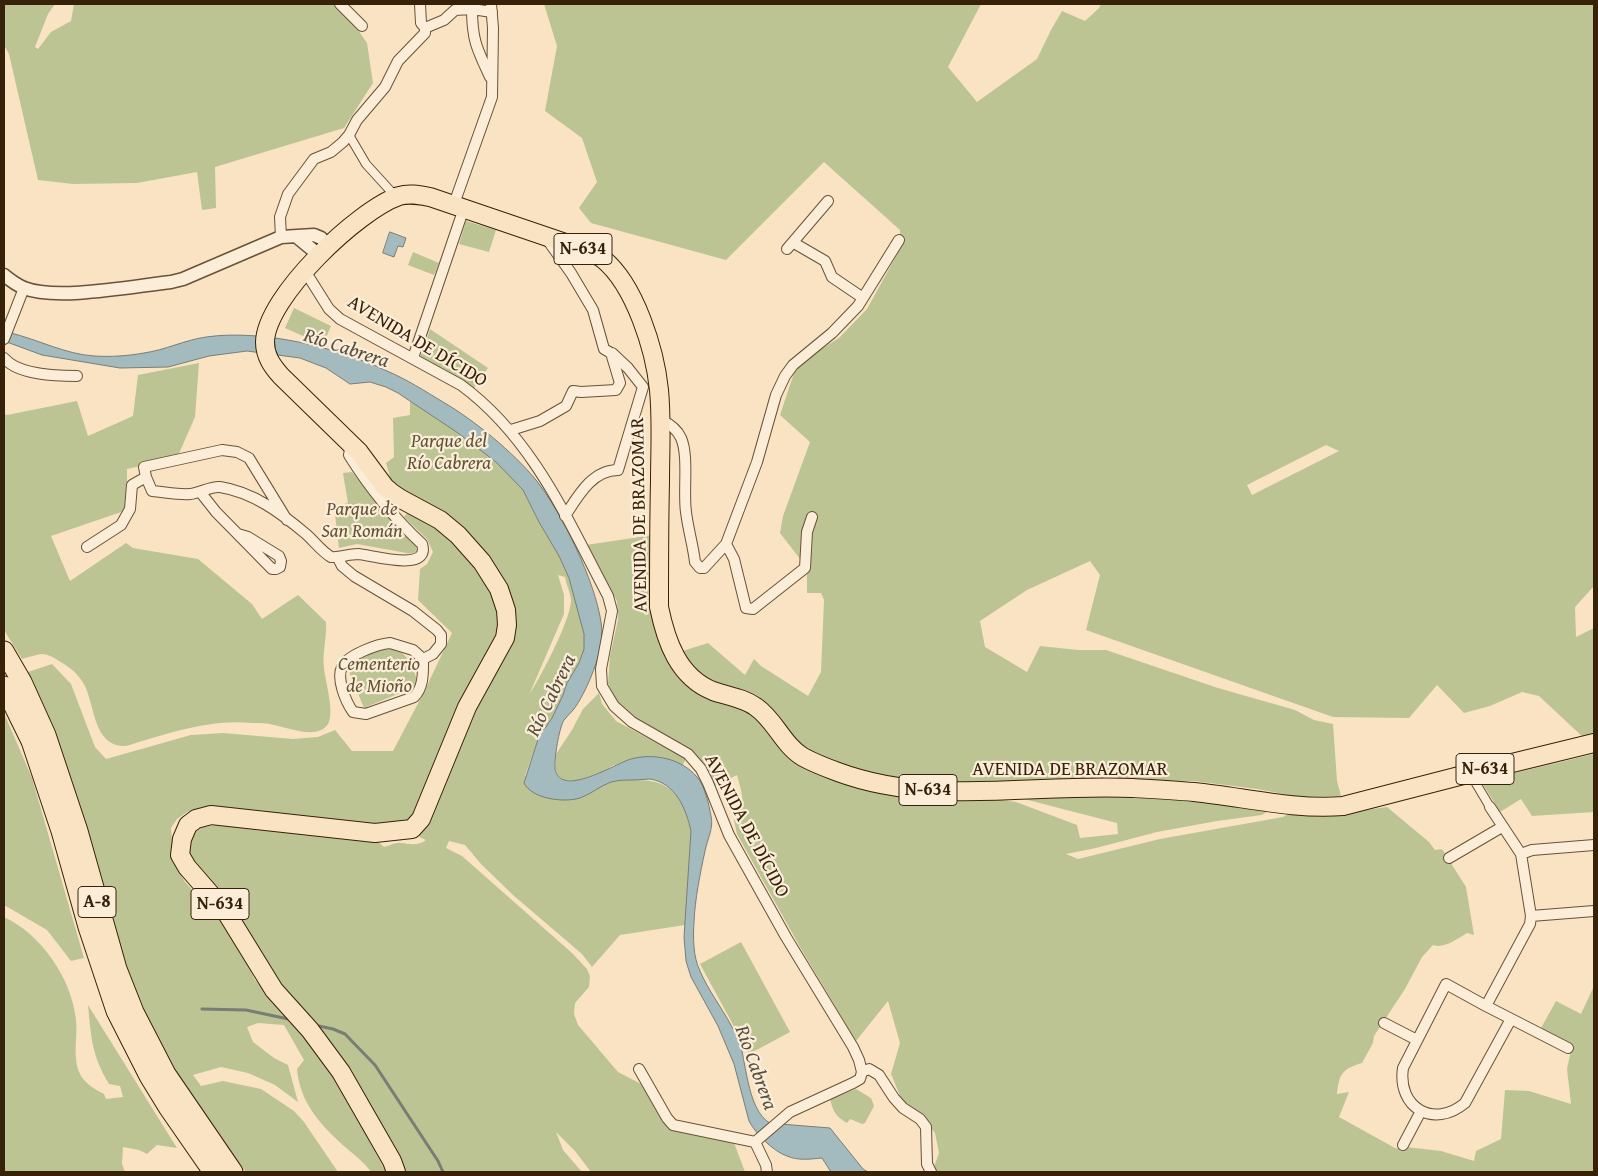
<!DOCTYPE html>
<meta charset="utf-8">
<style>
body{margin:0}
#map{position:relative;width:1598px;height:1176px;overflow:hidden;background:#f9e3c3;font-family:"Gentium Book Plus",serif}
canvas{display:block}
.frame{position:absolute;inset:0;border:5px solid #382109;pointer-events:none}
</style>
<div id="map">
<canvas width="1598" height="1176"></canvas>
<div class="frame"></div>
</div>
<script>
const ctx = document.querySelector('canvas').getContext('2d');
ctx.lineJoin = 'round';
function paint(path, color) { ctx.fillStyle = color; ctx.fill(path, 'evenodd'); }
function strokePath(path, color, width, dash) { ctx.strokeStyle = color; ctx.lineWidth = width; ctx.lineCap = dash ? 'butt' : 'round'; ctx.setLineDash(dash || []); ctx.stroke(path); }
function write(font, color, halo, rows, align = 'center') {
  ctx.font = font + ' "Gentium Book Plus",serif'; ctx.lineWidth = 4.5; ctx.setLineDash([]); ctx.textBaseline = 'middle'; ctx.strokeStyle = halo; ctx.fillStyle = color; for (const [text, x, y, turn = 0] of rows) {
    ctx.save(); ctx.translate(x, y); ctx.rotate((+turn || 0) * Math.PI / 180); ctx.textAlign = isNaN(turn) ? turn : align; if (halo) ctx.strokeText(text, 0, 0); ctx.fillText(text, 0, 0); ctx.restore();
  }
}
paint(new Path2D(`
 M4 4H55L48 14 35 47 38 49 51 32 71 21 74 4H340L367 43 373 83 344 128 215 167 216 208 202 210 197 172 137 183 73 184 38 180 9 54 4 45Z
 M544 4H981L948 67 977 102 1037 59 1051 30 1062 11 1085 21 1099 8 1101 4H1594V586L1575 607 1576 637 1594 628V737L1585 739 1539 696 1522 692 1490 706 1464 713 1437 685 1409 718 1333 717 1086 630 1100 575 1090 561 1027 590 980 621 985 647 1027 672 1040 646 1078 650H1106L1218 688 1295 710 1314 720 1333 724 1337 781 1341 796 1300 797 1257 789 1194 781 1111 780 946 788 891 783 809 756 716 687 676 653 708 643 745 675 754 659 761 666 808 696 821 672 824 600 821 593H807V568L780 533 783 516 810 442 780 415 800 355 813 354 839 338 867 309 900 249V230L824 162 726 260 591 223 579 208 597 182 582 138 545 111 557 46ZM1326 445 1339 451 1252 495 1247 485Z
 M466 221 496 230 489 252 459 244Z
 M413 252 439 263 434 275 408 265Z
 M294 308 331 326 323 345 285 328Z
 M430 329 488 368 474 388 444 369 420 358Z
 M199 363 195 417 177 458 127 469V510L51 536 70 581 126 543 133 548 198 559 252 604 262 619 298 595 326 622C327 637 322 653 324 668 325 681 335 712 328 724 318 740 289 728 274 725 267 723 259 723 252 723 208 719 167 734 126 746 91 747 96 701 82 681 76 672 68 666 59 661 53 657 48 654 41 654 35 655 28 657 22 659L4 630V414L7 415 77 401 88 436 133 416 138 375Z
 M410 401 469 440 507 471 523 490 539 522 559 556 569 578 578 607 584 634V649L579 663 567 683 563 695 552 718 546 727 540 733 525 776C534 784 547 800 560 799 577 799 595 787 611 782 619 780 626 780 634 780 672 779 683 797 691 831L685 925 620 935 592 967 582 954 513 895 481 864 465 845 449 841 446 848 462 856 572 953 587 969 590 976 589 987 575 1003 574 1014 578 1025 618 1072 645 1086 666 1122 733 1140 745 1172H591L575 1151 556 1132 563 1150 582 1172H402L278 985 197 870 189 855 191 842 194 833 201 828 219 824 375 839 384 847C389 846 396 842 401 843 409 844 419 846 426 840L419 837 429 820 470 714 514 635V612L416 498 391 480 386 463 394 457 393 418 410 415ZM558 575 565 577C566 584 570 592 571 599 572 618 540 678 529 695L564 614V595Z
 M352 472 389 517 416 545 417 551 412 554 357 544 339 548 334 506 348 503 343 473Z
 M409 510 428 521 459 544 485 579 500 612V631L415 817C380 833 335 822 298 818 271 814 243 810 215 807H202L187 812 177 819 171 828 174 862 185 882 201 899 207 902 214 913 227 923 255 980 301 1029 341 1087 386 1172H371C364 1162 353 1154 344 1146 320 1124 300 1103 297 1069L304 1060 284 1025 258 1023 247 1027 253 1042 274 1058 288 1065 298 1102 275 1085 248 1073 221 1067 193 1075 201 1086 223 1081 261 1089 294 1111 304 1122 338 1172H246C203 1114 159 1053 132 985 110 925 97 863 79 803 65 758 47 715 28 672L52 664 71 684 95 747 106 759 191 735 223 733 293 739 318 737 335 730 352 751H393L424 692 452 633 418 600 420 569 427 564 433 552 427 539 404 517Z
 M653 535 662 648 742 709 759 719 781 750 803 764 961 799 1002 800 1016 802 1077 825 1080 838 1118 834 1117 823 1024 799 1121 795 1168 797 1271 809 1262 815 1217 821 1157 832 1096 848 1066 854 1078 859 1160 839 1283 817 1291 812 1345 813 1387 807 1429 842 1435 850 1442 849 1466 887 1474 935 1467 933C1457 939 1444 949 1433 945L1422 957 1405 989 1374 1036 1373 1043 1362 1063C1342 1069 1339 1074 1337 1094L1349 1092 1339 1117 1395 1148 1405 1150 1406 1147 1441 1151 1474 1161 1476 1151 1501 1139 1505 1090 1529 1091 1571 1104 1567 1069 1572 1045 1541 1028 1556 1001 1581 1014 1594 986V1172H935L934 1167 939 1153 935 1133 922 1117 904 1105 891 1074 900 1043 888 1001 856 1041 800 947 737 834 734 820C747 804 742 794 737 775L713 787 694 753 634 720 618 705 608 684 610 656 618 620 617 601 586 545Z
 M389 646C410 654 412 666 419 685L364 708 346 664Z
 M599 693 602 704 616 721 686 759 682 766 664 758 642 757 629 760 612 766 601 773 579 780H564L558 776 555 768 556 754 572 730 583 709Z
 M4 713 32 778 84 958 71 961 47 930 4 905Z
 M1594 754V812L1532 816 1521 799 1500 812 1481 781Z
 M4 917C41 934 72 979 76 1020 78 1038 72 1057 80 1074 84 1083 96 1090 104 1094L106 1099 123 1097 120 1086 109 1084C92 1056 91 1037 88 1005L177 1148 157 1145 147 1154 139 1150 123 1147 122 1164 125 1172H4Z
 M741 942 790 1032 749 1054 700 964Z
 M856 1089 871 1098 874 1106 865 1123 862 1124 850 1119 847 1123C835 1116 833 1111 830 1099Z`), '#bcc494');
const water = new Path2D(`
 M390 232 406 238 403 247 398 246 394 257 383 253Z
 M11 333C39 340 65 354 94 356 110 357 127 356 144 353 165 350 185 340 206 337 261 329 337 347 387 371 406 379 425 391 443 402 474 420 513 452 536 480 562 513 595 581 601 622 603 633 601 646 598 657 593 674 584 695 574 709 571 713 567 716 564 720 559 728 554 759 555 769 561 799 616 763 631 759 653 753 681 758 697 777 705 786 709 805 711 816 714 828 707 840 705 851 700 874 695 899 694 922 693 937 693 957 700 971 708 990 722 1008 732 1027 737 1035 736 1030 739 1039 747 1064 747 1117 776 1126L780 1124 830 1128 863 1169 868 1172H831L822 1158C811 1159 798 1161 787 1156 774 1152 755 1133 749 1121L734 1064 718 1026 691 977 686 961 684 937 691 831C686 809 676 783 650 779 645 779 639 780 634 780 626 780 619 780 611 782 600 786 591 794 580 798 564 803 532 799 524 783L540 733 546 727 552 718 563 695 567 683 579 663 584 649V634L569 578 559 556 539 522 523 490 496 462 458 433 398 393 386 387 370 382 350 384 326 368 300 358 247 351 209 356 168 367 120 368 42 355 4 341Z`);
paint(water, '#a3bbbe');
strokePath(water, '#787d76', 1);
strokePath(new Path2D(`
 M202 1009 246 1010 293 1020
 M314 1025 333 1029 345 1034 375 1065 438 1161 443 1172`), '#787d76', 3);
const pedestrian = new Path2D(`
 M349 135 366 164 396 197
 M1474 780 1490 807`);
const minor = new Path2D(`
 M340 4 362 26
 M472 9C472 40 477 49 490 77
 M425 28 444 20 455 10 472 9 492 12
 M454 204 492 97 493 28 491 4
 M281 237 280 217 288 194 314 159 331 152 343 142 349 135 357 120 385 87 398 61 425 33V28L421 23 420 4
 M794 243 825 261 832 277 863 298
 M787 249 828 201
 M305 271 329 309 340 319 461 385C533 438 567 519 608 596L612 611 601 669 602 686 614 706 632 722 688 754 701 769 708 783 729 835 786 937 853 1047 859 1060 862 1072
 M4 339 24 288
 M4 358C18 375 56 376 77 376
 M413 358 464 208
 M661 420C670 424 677 429 681 438 689 456 683 491 686 512 688 529 693 545 695 562L700 568H704L726 544 757 462 776 395 785 376 793 365 832 333 858 306 899 240
 M511 430 540 421 566 406 573 391 581 392 616 390 620 383 611 353 604 349 593 310 571 273 549 242 551 238
 M201 493 216 512 272 569H276L280 567 281 561 279 556 248 537 238 534
 M565 516C578 496 592 470 618 470L643 387 628 368 612 353
 M287 520 249 458 237 452 222 450 144 467 146 477 152 491C165 492 178 495 190 494 200 493 211 486 220 487 253 492 281 513 306 534 315 542 321 551 331 557 340 558 348 554 358 554 372 555 431 573 422 544 394 518 369 487 349 455L351 444
 M726 544 734 559 746 608 753 609 805 568 807 532 812 517
 M87 547 121 525 130 509 132 485 146 477
 M338 558 342 566 354 576 413 611 437 630 441 635V644L433 654 423 659
 M390 643 413 650 423 659C423 672 424 687 414 697L366 714 353 712C346 702 336 679 342 667 347 655 378 644 390 643Z
 M1490 807 1521 854 1531 916 1530 924 1486 1006 1568 1048
 M1521 854 1532 850 1594 845
 M1449 858 1502 827
 M1531 916 1594 911
 M1486 1006 1446 984 1403 1068C1397 1108 1434 1129 1465 1103L1511 1019
 M1384 1023 1417 1040
 M639 1069 667 1118 673 1125 755 1142
 M755 1142 790 1112 853 1083 860 1079 862 1072 869 1069 879 1075 894 1098 903 1108 920 1119 926 1127 927 1164 931 1172
 M755 1142 766 1165 767 1172
 M1403 1145 1421 1111`);
const tertiary = new Path2D(`
 M297 237 314 251 316 259
 M4 275C10 280 17 285 24 288 57 301 134 286 171 282L183 279 281 237 314 235 321 238 329 246`);
const trunk = new Path2D(`
 M396 1172 392 1161 341 1072 310 1030 274 990 226 912 187 867 180 855 182 839 188 825 196 819 211 815 375 833 412 829 421 819 467 707 505 638 507 625 506 610 499 589 482 562 458 535 440 520 401 499 392 493 385 487 359 452 281 376C272 366 265 356 265 342 266 297 358 210 399 196 409 193 419 195 430 197L586 250C592 253 599 256 603 259 635 285 655 350 659 390 662 421 660 451 660 482 659 524 659 566 659 607 666 641 678 677 713 691 727 696 744 698 756 707 775 720 783 745 803 757 814 763 827 768 838 772 932 807 1035 783 1133 788 1153 789 1174 790 1194 792 1244 797 1293 810 1343 806L1471 773 1594 743`);
const motorway = new Path2D(`
 M4 651 22 682 46 735 78 831 117 969 134 1012 166 1074 233 1172
 M4 686 31 741 61 831 88 927 116 1011 149 1076 168 1107 213 1172`);
strokePath(pedestrian, '#685238', 10);
strokePath(minor, '#685238', 12);
strokePath(tertiary, '#685238', 15);
strokePath(trunk, '#382109', 20);
strokePath(motorway, '#382109', 21);
strokePath(pedestrian, '#fbedd8', 8);
strokePath(minor, '#fbedd8', 10);
strokePath(tertiary, '#fbedd8', 12);
strokePath(trunk, '#f9e3c3', 18);
strokePath(motorway, '#f9e3c3', 19);
for (const [x, y, w] of [
 [583,249,58],
 [1485,769,58],
 [928,790,58],
 [97,902,38],
 [220,904,58]
]) { const box = new Path2D(); box.roundRect(x - w / 2, y - 15.5, w, 31, 4); ctx.fillStyle = '#fbedd8'; ctx.fill(box); strokePath(box, '#382109', 1); }
write('bold 18px', '#382109', null, [
 ["N-634",583,249],
 ["N-634",1485,769],
 ["N-634",928,790],
 ["A-8",97,902],
 ["N-634",220,904]
]);
write('19px', '#382109', '#fbedd8', [
 ["AVENIDA DE DÍCIDO",417,342,31],
 ["AVENIDA DE BRAZOMAR",640,515,-91],
 ["AVENIDA DE BRAZOMAR",1070,770],
 ["AVENIDA DE DÍCIDO",746,826,62]
]);
write('italic 19px', '#605233', '#fbedd8', [
 ["Parque del",449,442],
 ["Río Cabrera",449,464],
 ["Parque de",362,510],
 ["San Román",362,532],
 ["Cementerio",379,665],
 ["de Mioño",379,687]
]);
write('italic 20px', '#584f3f', '#fbedd8', [
 ["Río Cabrera",346,349,18],
 ["Río Cabrera",552,696,-64],
 ["Río Cabrera",755,1068,70]
]);
</script>
